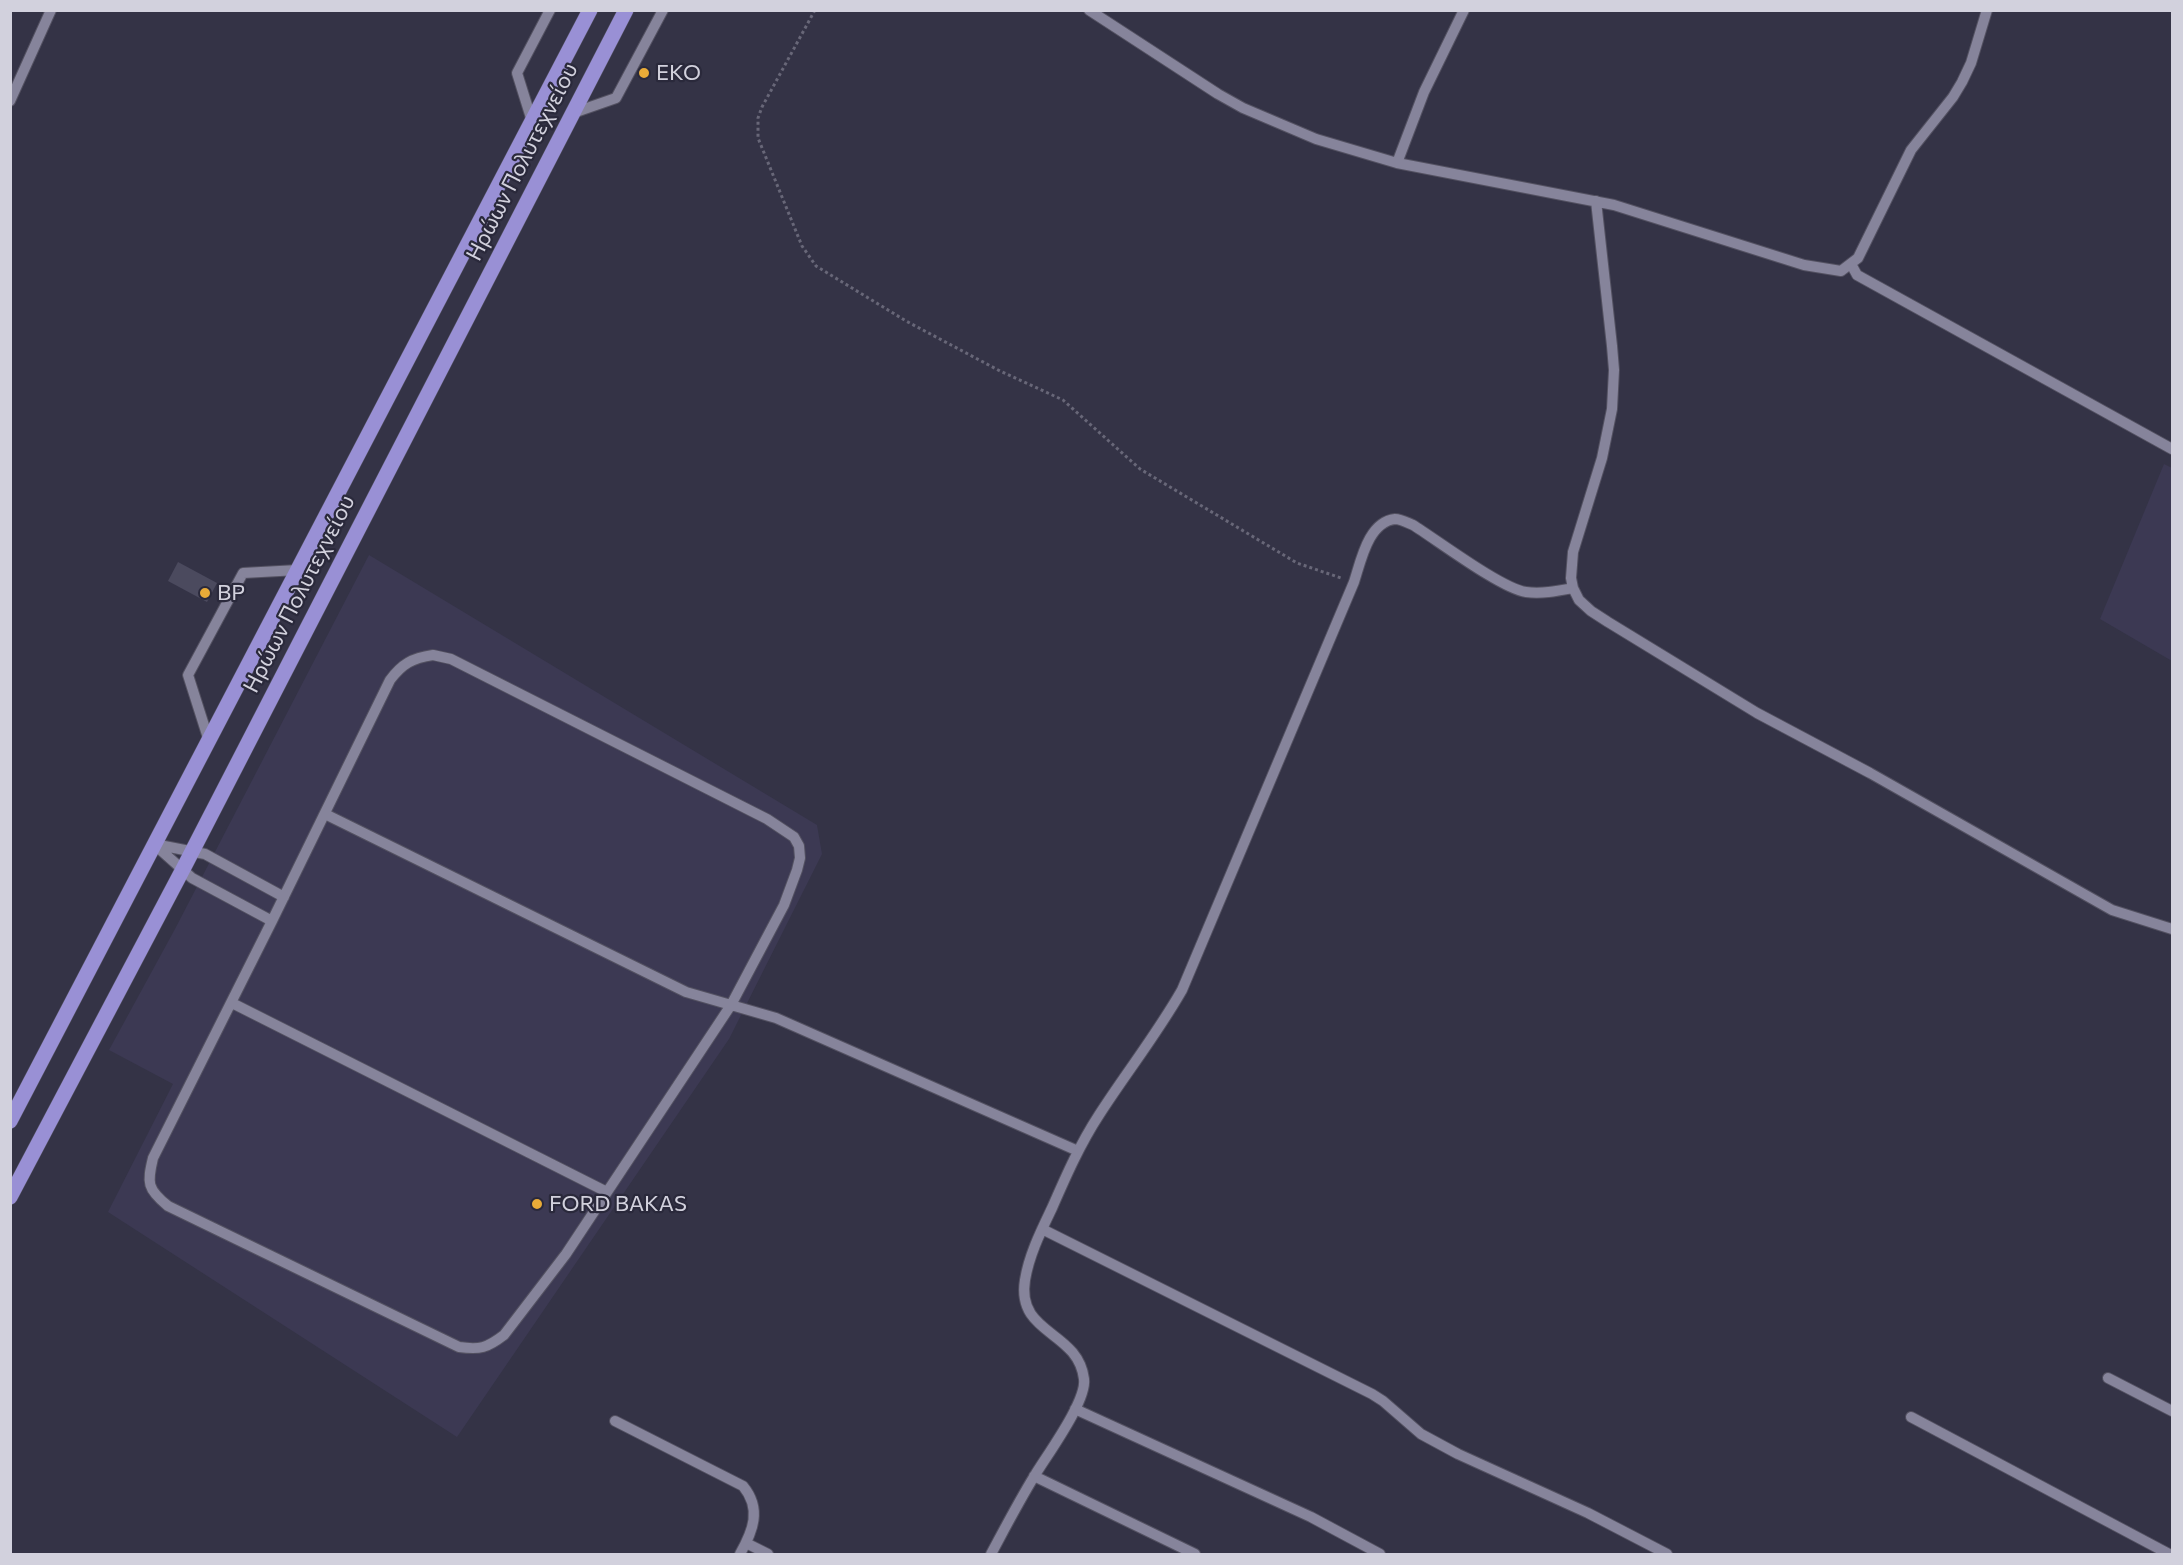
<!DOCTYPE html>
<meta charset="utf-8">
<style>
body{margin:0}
#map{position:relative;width:2183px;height:1565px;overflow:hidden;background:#343346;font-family:Commissioner,sans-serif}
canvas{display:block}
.frame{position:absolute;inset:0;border:12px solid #d2d1dd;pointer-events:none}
</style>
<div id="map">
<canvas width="2183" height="1565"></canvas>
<div class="frame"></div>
</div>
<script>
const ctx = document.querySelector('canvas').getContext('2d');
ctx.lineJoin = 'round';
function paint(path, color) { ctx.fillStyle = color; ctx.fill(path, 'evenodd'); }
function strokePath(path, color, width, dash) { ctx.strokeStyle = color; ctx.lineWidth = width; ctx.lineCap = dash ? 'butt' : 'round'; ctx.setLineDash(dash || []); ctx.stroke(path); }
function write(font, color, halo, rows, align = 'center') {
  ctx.font = font + ' Commissioner,sans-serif'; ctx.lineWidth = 4.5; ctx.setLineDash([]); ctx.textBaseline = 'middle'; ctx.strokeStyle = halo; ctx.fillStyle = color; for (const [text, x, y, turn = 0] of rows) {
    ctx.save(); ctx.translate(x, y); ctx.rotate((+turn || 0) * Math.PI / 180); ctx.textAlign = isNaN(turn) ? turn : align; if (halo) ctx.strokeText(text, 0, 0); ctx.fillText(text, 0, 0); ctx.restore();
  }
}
paint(new Path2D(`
 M2164 464 2172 468V661L2100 619Z
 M369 555 817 825 822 854 729 1039 457 1437 108 1212 173 1084 109 1050 175 929Z`), '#3c3953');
paint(new Path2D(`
 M178 562 217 583 207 602 168 581Z`), '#4b4a5e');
const minor = new Path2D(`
 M1089 10 1218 94 1243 108 1316 139 1397 163 1614 205 1804 265 1841 271 1858 258 1911 150 1953 97 1962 82 1971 63 1987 10
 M10 101 51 10
 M573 113 616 98 663 10
 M532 121 517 73 550 10
 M1397 163 1424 92 1464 10
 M1596 201 1612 346 1614 370 1612 409 1602 458 1573 552 1571 578 1573 588 1579 600 1591 611 1608 622 1757 713 1870 773 2112 910 2172 929
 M1851 264 1857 275 2172 449
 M433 655 451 659 767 819 794 837 799 846 800 858 797 870 784 905 731 1005 566 1254 504 1335C487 1348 480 1350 459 1347L168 1206C147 1189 147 1183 153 1158L272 921 390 680C402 664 412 658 433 655Z
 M209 741 188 675 243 573 298 570
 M325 814 686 992 776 1018 1078 1151
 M154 844 205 854 284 897
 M155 845 192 878 272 921
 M232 1003 607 1192
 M1042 1229 1372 1394 1383 1401 1421 1434 1458 1454 1588 1513 1667 1554
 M2108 1378 2172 1411
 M1075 1409 1311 1517 1380 1554
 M1911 1417 2169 1554
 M615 1421 743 1486C762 1509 753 1531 740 1554
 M1034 1476 1195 1554
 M746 1543 768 1554
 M991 1554C1005 1528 1019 1501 1035 1475 1047 1455 1087 1401 1084 1379 1078 1330 1016 1335 1025 1280 1029 1255 1041 1231 1052 1208 1066 1176 1080 1144 1099 1115 1126 1073 1157 1034 1182 990L1354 582C1361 561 1368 522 1395 519 1401 519 1408 523 1413 525 1437 540 1502 589 1526 592 1542 594 1557 591 1573 588`);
const major = new Path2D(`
 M10 1121 590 10
 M10 1197 182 871 626 10`);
strokePath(minor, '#535161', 12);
strokePath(major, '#535161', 16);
strokePath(new Path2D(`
 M815 10 762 107 758 118V138L802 246 816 266 906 321 1000 371 1063 400 1140 469 1297 563 1341 578`), '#686778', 3, [3, 3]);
strokePath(minor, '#86849b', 10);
strokePath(major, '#9990d5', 15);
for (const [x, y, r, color] of [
 [644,73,6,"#e9ab38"],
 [205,593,6,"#e9ab38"],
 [537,1204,6,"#e9ab38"]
]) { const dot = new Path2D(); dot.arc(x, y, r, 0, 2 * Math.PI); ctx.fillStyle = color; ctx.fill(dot); strokePath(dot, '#2a293b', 2); }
write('22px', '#d2d1dd', '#2a293b', [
 ["EKO",656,73],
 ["BP",217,593],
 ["FORD BAKAS",549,1204]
], 'left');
write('22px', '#d2d1dd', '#2a293b', [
 ["Ηρώων Πολυτεχνείου",522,162,-63],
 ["Ηρώων Πολυτεχνείου",299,594,-63]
]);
</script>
